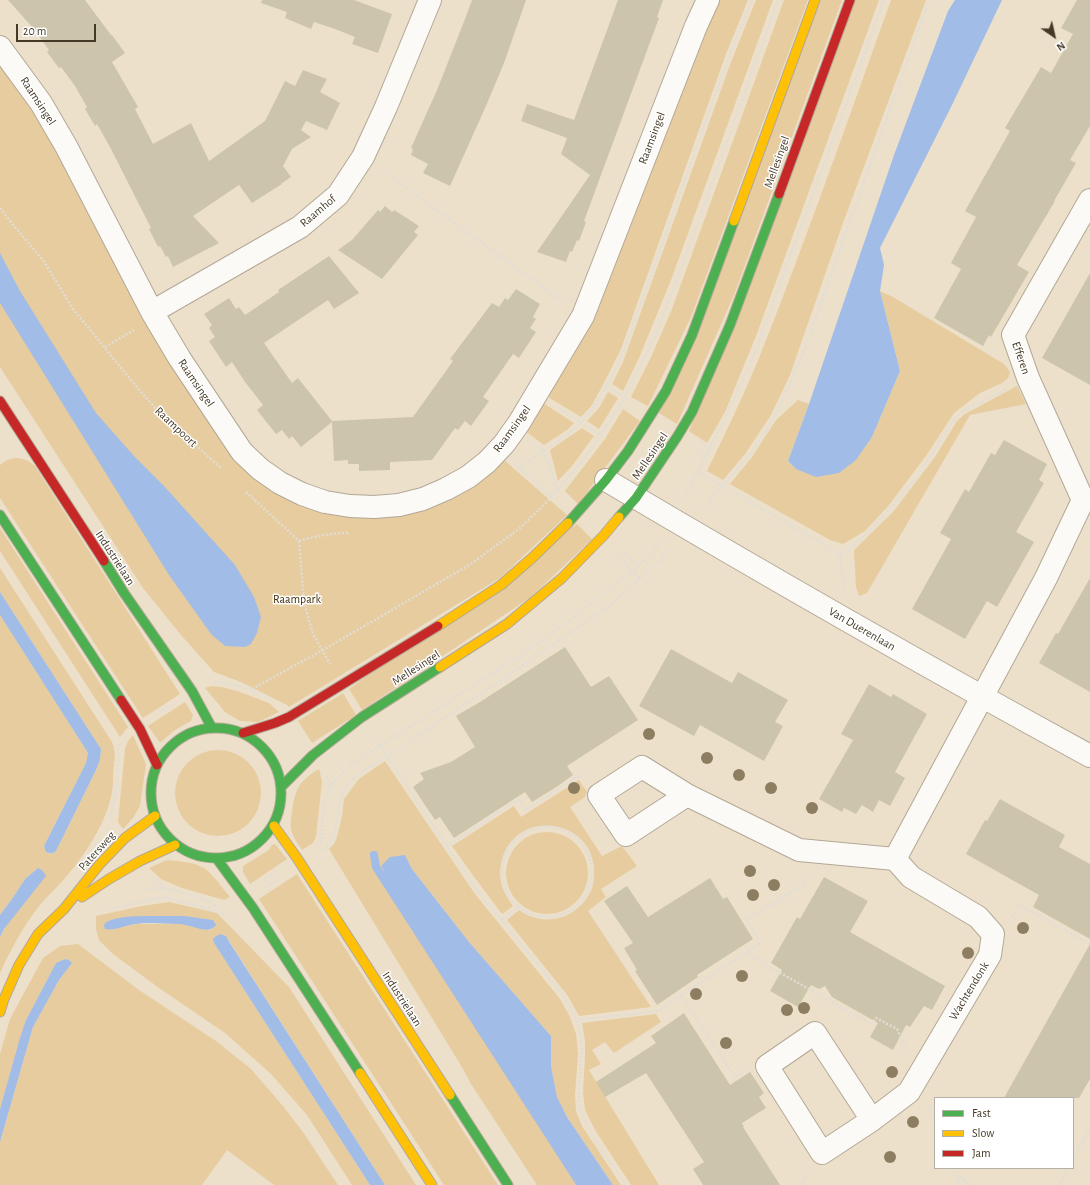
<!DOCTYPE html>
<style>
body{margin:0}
#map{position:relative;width:1090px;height:1185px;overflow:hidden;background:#ece0cb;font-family:"Alegreya Sans",sans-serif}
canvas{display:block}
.legend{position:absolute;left:934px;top:1097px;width:140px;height:72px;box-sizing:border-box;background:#fff;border:1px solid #b4b0a8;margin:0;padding:5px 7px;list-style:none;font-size:12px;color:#443925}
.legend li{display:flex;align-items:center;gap:8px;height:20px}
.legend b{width:20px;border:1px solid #b4b0a8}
.north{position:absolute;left:1034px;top:16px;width:40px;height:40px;-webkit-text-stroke:3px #fff;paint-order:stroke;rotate:146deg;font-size:11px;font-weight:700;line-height:16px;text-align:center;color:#443925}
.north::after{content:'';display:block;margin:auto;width:14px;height:18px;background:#443925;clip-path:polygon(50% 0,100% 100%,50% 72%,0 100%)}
.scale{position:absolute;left:16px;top:24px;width:80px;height:18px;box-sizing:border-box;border:2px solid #443925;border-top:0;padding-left:5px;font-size:12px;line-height:14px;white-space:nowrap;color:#443925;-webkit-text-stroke:3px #fff;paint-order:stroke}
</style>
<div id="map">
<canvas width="1090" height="1185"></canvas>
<ul class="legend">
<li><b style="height:5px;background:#4caf50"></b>Fast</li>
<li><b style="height:5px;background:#ffc107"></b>Slow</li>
<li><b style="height:5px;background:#c62828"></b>Jam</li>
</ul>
<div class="north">N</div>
<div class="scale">20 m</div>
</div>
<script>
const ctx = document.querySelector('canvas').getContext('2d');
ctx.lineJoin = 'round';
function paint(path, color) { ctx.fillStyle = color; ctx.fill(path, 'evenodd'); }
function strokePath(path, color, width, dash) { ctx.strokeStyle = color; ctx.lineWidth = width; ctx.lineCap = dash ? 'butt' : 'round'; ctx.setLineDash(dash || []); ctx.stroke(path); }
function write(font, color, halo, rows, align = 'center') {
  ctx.font = font + ' "Alegreya Sans",sans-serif'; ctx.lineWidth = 3; ctx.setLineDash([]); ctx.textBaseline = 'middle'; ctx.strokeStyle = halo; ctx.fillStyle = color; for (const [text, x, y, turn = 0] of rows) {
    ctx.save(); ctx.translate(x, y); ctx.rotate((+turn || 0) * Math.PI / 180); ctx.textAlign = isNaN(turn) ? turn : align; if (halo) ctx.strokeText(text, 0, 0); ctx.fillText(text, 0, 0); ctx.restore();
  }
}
paint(new Path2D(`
 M717 0H748L726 54 621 349 606 379 592 405 581 417 548 397 573 356 590 325Z
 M756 0H773L671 280 639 358 623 391 612 384 623 362 731 62Z
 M784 0H808L691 317 648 406 631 397 652 355 672 309Z
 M821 0H842L734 295 677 424 659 413Z
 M855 0H879L756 336 725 412 707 443 689 431Z
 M891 0H926L843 223 790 375 771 415 745 454 723 480 707 471C725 434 743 397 759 358 806 240 848 120 891 0Z
 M0 64 15 82 54 142 218 436 348 515 504 460 567 515 500 578 289 707 287 705 241 682 214 672 181 635 143 588 0 367Z
 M880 291 893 297 1004 364 1010 372 1008 378 1002 383 980 393 954 413 926 456 889 505 865 531 843 544 830 540 730 484 752 457 776 420 798 400 809 404 788 461 796 469 804 472 839 473 856 459 872 437 900 371Z
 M1017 386 1026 404 970 415 867 593 859 596 856 587 854 550 893 512 935 457 957 421 965 414Z
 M608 392 618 398 599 429 587 421 599 408Z
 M543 403 574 423 567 430 544 445 525 431Z
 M623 409 640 421 578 504 565 491 605 439Z
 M582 428 594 436 572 466 558 481 550 450Z
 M15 458C23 458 28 460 35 466L180 694 143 718 0 498V465L7 460Z
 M577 524 592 539 531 597 362 710 349 689Z
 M0 528 128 727 120 737 0 551Z
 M0 568 112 742C117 754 114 763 113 775 113 781 113 787 112 793 106 823 85 855 65 878 58 887 48 895 40 905 24 925 11 949 0 973V937L38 868 25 879 14 896 0 915V615L88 753 86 763 44 846 46 852C51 855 53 854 56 851L96 770 100 760 101 749 0 592Z
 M211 686 222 687 237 691 269 703 279 712 258 722 240 721 225 712 205 688Z
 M343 693 356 715 312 743 298 721Z
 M185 702 193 715 191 721 175 730 162 741 160 742 158 740 148 726Z
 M133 735 146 764 140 806 133 818 123 829 118 822 125 749 128 741Z
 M175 793a43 43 0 1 1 86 0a43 43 0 1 1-86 0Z
 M385 761 475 894 560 999 570 1017 576 1034 578 1054 575 1095 576 1111 582 1126 621 1185H613L567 1117 557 1097 551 1066V1036L469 942 412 869 405 855 381 873 583 1185H537L471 1084 463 1069 329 849 334 844 337 837 342 816 344 799 359 779Z
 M319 769 322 781 316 837 313 843 302 850C298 844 293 837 291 830 290 824 291 818 292 812 295 789 299 781 319 769Z
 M579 780 587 792 585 797 570 807 602 856 622 846 637 866 601 889 606 897 588 911 651 1007 579 1016 568 996 507 920 519 910C540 925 565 922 582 904 587 899 591 892 593 885 606 818 513 803 501 864 498 880 503 893 513 906L502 914 472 874 452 846 514 806 521 817Z
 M506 873a41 41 0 1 1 82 0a41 41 0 1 1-82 0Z
 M275 844 287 859 250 884 243 872V866L269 850 272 845Z
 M167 860C178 861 194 862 204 868 213 874 223 889 230 897L224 900 182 888 161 879 149 868Z
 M297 874 498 1185H444L259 899Z
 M169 902 217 913 289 987 416 1185H385L226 936 220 934 214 943 370 1185H352L307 1115 271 1074 225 1033 159 988 113 954 99 940 96 929V916L142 906ZM161 916H184L215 927 210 930H206L183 924H136L110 930 134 917Z
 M78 944 139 990 216 1041 251 1069 283 1106 303 1132 338 1185H274L227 1150 202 1185H0V1142L33 1027 59 980 72 963 69 960 65 959 56 963 26 1020 0 1109V1054L10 1019 43 958 60 946Z
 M656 1014 661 1022 614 1053 605 1042 592 1050 601 1064 589 1070 659 1185H631L595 1130 585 1110 583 1092 585 1057V1041L582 1023Z`), '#e7cc9f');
paint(new Path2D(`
 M955 0H1002L953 103 880 248 884 265 880 291 900 371 872 437 856 460 839 473 816 477 796 469 788 461 809 404 894 155 948 11Z
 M0 253 20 291 96 413 134 456 164 486 235 565 254 597 261 617 257 633 251 644 245 647 225 646 211 634 169 575 0 303Z
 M0 592 101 749 100 760 96 770 56 851C53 854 51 854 46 852L44 846 86 763 88 753 0 615Z
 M405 855 412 869 469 942 551 1036V1066L557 1097 567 1117 613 1185H583L381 872 384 871 381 866 390 857Z
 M38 868 42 870 46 876 4 929 0 937V915L14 896 25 879Z
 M161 916H184L213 920 216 925C209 936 190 924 179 924 165 924 149 922 136 924 126 925 115 931 105 929L104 926 105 923C116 915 147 916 161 916Z
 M220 934 226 936 230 943 385 1185H370L214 943 213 939 215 937Z
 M65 959 69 960 72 963 59 980 33 1027 0 1142V1109L20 1038 26 1020 56 963Z`), '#a1bce6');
strokePath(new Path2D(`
 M374 855 376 867 581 1185`), '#a1bce6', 8);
paint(new Path2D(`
 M8 0H85L111 35H112L125 53 112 62 138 107 135 109 153 144 191 123 209 161 265 121 285 81 295 86 303 70 327 79 320 92 340 103 327 130 306 121 301 130 311 137 292 149 283 166 291 177 281 184H282L252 203 239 185 193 216 219 243 173 267 168 256 166 257 160 246 158 247 149 229 151 228 110 147 97 124 95 126 85 109 87 107 75 86 61 67 59 68 47 52 49 50 33 28Z
 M262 0H354L392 14 378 53 352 44 355 37 335 29 314 22 311 29 285 18 287 12 261 3Z
 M472 0H526L504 63 486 106 450 186 423 173 428 164 411 155 413 149 411 148 437 90 465 19Z
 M618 0H663L657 17 659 18 584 221 586 222 579 241 577 240 572 252 570 251 566 262 537 252 590 175 561 154 567 138 521 121 527 104 574 120Z
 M1077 0H1090V126L1070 160 1076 163 1054 201H1055L1017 265 1029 272 991 337 989 335 983 346 934 318 961 269 951 263 976 217 965 211 1010 131 1005 128 1041 67 1051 73 1073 34 1061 28Z
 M385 206 392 212 394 210 419 226 414 232 418 235 382 279 338 250 352 240 378 210 380 212Z
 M329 256 359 293 334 309 328 300 264 343 292 383 298 378 332 421 413 417 453 361 450 359 492 303 499 307 505 298 508 300 516 289 540 304 533 317 536 319 530 328 536 332 519 358 513 354 483 397 489 401 471 426 465 421 458 430 455 428 432 460 390 462V470L359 471V464H348V460L334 461 332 422 301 447 292 436 289 439 282 430 276 434 257 410 263 405 245 382 232 362 226 367 209 341 215 337 209 328 212 325 204 314 229 298 236 309 239 307 245 315 279 292 278 290Z
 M1090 273V385L1042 358Z
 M1004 440 1047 464 1039 480 1044 483 1016 532 1034 542 997 607 987 601 965 639 912 609 951 539 940 533 965 489 969 492 991 453 995 455Z
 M1090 578V692L1039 663 1056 633 1058 634Z
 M565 647 591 687 609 676 638 720 567 766 573 775 558 786 532 802 525 792 454 838 440 817 435 820 413 787 424 779 420 773 451 762 475 747 456 716 480 702Z
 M671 649 732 683 738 672 788 700 775 722 783 726 764 761 700 725 694 736 639 706Z
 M869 684 891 697 893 694 927 714 895 772 905 778 890 806 879 800 873 812 862 805 856 814 844 808 842 812 819 799 853 740 841 734Z
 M1000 799 1065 835 1059 847 1090 864V939L1033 907 1039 895 966 854 985 820 987 821Z
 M824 877 868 901 850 932 945 986 932 1010 924 1006 910 1027 906 1025 893 1050 870 1037 878 1023 832 997 825 986 819 989 811 985 798 1007 770 991 782 970 771 963 797 917 800 919Z
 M710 878 723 899 727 897 753 939 697 975 698 977 657 1005 635 971 637 970 624 948 633 943 604 901 627 886 648 917Z
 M1090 944V1079L1079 1098H1004Z
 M684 1013 730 1085 750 1072 764 1093 759 1097 766 1108 742 1123 744 1127H743L780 1185H703L693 1169 704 1162 646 1073 605 1097 596 1082 656 1043 651 1036Z`), '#cdc5ab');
const street = new Path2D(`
 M0 47 41 103 66 146 152 312 180 359 242 452 260 469 280 483 302 494 325 502 350 506 374 507 399 505 423 499 446 489 468 477 487 462 504 444 519 423 583 316 696 26 708 0
 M152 312 300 227 338 195 363 157 386 107 430 0
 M606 480C766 575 927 667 1090 756
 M687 795 626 835 599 795 642 767 687 795 799 850 895 859 911 877 978 917 993 934 990 955 909 1092 872 1120 822 1153 767 1066 815 1033 872 1120
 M895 859 1046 578 1083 500 1028 378 1013 335 1090 200`);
const fast = new Path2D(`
 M0 515 121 700
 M619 517 636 498 677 437 692 412 730 325 779 194
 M568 523 606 480 628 451 666 391 692 335 734 221
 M104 561 124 593 192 691 212 728
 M151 793a65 65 0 1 1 130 0a65 65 0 1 1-130 0Z
 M282 786 313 755 362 717 440 667
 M217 859 253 908 360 1073
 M450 1095 508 1185`);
const slow = new Path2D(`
 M734 221 815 0
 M438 626 501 585 532 558 568 523
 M440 667 507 624 562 578 604 535 619 517
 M274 826 297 858 450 1095
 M82 897 109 879 140 861 175 845
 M0 1012 4 999 19 965 38 934 64 909 99 865 125 838 155 816
 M360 1073 432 1185`);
const jam = new Path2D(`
 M779 194 850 0
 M0 401 104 561
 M121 700 140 729 157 765
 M243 733 275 723 289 717 438 626`);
strokePath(street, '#b3a896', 24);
strokePath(fast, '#b3a896', 11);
strokePath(slow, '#b3a896', 11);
strokePath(jam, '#b3a896', 11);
strokePath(new Path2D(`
 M383 171 562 301
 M0 208 15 227 43 260 73 309 136 386 157 410 222 469
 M105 347 134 330
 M606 386 632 401
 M557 407 600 435
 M701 443 710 449
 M534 444 543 450 558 491
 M699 450 707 456
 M518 467 552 497
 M518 468C538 453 563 441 581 422 600 402 612 376 624 351L728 59 752 0
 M698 472 840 554 844 590
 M246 492 299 541 304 602 313 634 330 664
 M684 498 725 418 756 350 884 0
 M702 509 753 451 778 410 802 356 929 0
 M299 541C316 536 331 533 349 533
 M623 552 639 566
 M840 554 848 550 868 533 916 479 954 419 964 411 1007 389
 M618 557 640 578
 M215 681 252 689 270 698
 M252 689 323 650 471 564 519 529 544 505 584 459 621 404 657 332 688 250 778 0
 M159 712 172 704
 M375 738 431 823 478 892 560 991C569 1005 578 1019 581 1035 582 1047 581 1060 580 1072 580 1082 578 1095 580 1106 586 1134 611 1161 626 1185
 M326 776 330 786
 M110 817C117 793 118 768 119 743
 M502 872a45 45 0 1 1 90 0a45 45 0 1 1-90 0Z
 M317 845 321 842 323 812 330 786 352 764 517 658 561 627 639 566 654 551 660 541
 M447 846 519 799 526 810 580 775 582 778
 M322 851C343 835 333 803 349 783 357 773 376 763 387 757L607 608 659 561 670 547
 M264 880 276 872
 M156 881 164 888 196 896 219 907 220 906
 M267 887 281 878
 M144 889 164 888
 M110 909 148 900 167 897 225 914 226 913
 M1012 917 1019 905 1090 944
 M502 920 518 906
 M745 953 871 1024 876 1018 897 1029 906 1049
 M681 995 761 943 746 920 803 885 807 876
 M577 1020 659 1011 681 995 735 1077 743 1072
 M929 1106 935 1122
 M1073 1159 1090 1128
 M953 1168 960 1185
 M956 1176 972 1185
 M801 1185 808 1174
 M1059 1185 1068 1168`), '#e1ddd6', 2.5, [2, 2]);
strokePath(street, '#fcfaf7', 22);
strokePath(fast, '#4caf50', 9);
strokePath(slow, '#ffc107', 9);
strokePath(jam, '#c62828', 9);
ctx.fillStyle = '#8e7e61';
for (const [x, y] of [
 [649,734],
 [707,758],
 [739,775],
 [574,788],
 [771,788],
 [812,808],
 [750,871],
 [774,885],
 [753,895],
 [1023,928],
 [968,953],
 [742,976],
 [696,994],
 [804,1008],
 [787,1010],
 [726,1043],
 [892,1072],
 [913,1122],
 [890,1157]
]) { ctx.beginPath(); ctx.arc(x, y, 6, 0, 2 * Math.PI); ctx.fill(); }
write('12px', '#443925', '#fff', [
 ["Raamsingel",38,101,57],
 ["Raamsingel",652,138,-69],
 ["Mellesingel",777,162,-70],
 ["Raamhof",318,211,-40],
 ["Efferen",1021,358,71],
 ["Raamsingel",196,383,56],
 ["Raampoort",176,427,43],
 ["Raamsingel",512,429,-54],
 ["Mellesingel",650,456,-56],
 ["Industrielaan",115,558,57],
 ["Van Duerenlaan",862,629,30],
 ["Mellesingel",416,668,-33],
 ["Patersweg",97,851,-48],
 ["Wachtendonk",969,991,-59],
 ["Industrielaan",402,999,57]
]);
write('12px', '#412e0a', '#fff', [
 ["Raampark",297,599]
]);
</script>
